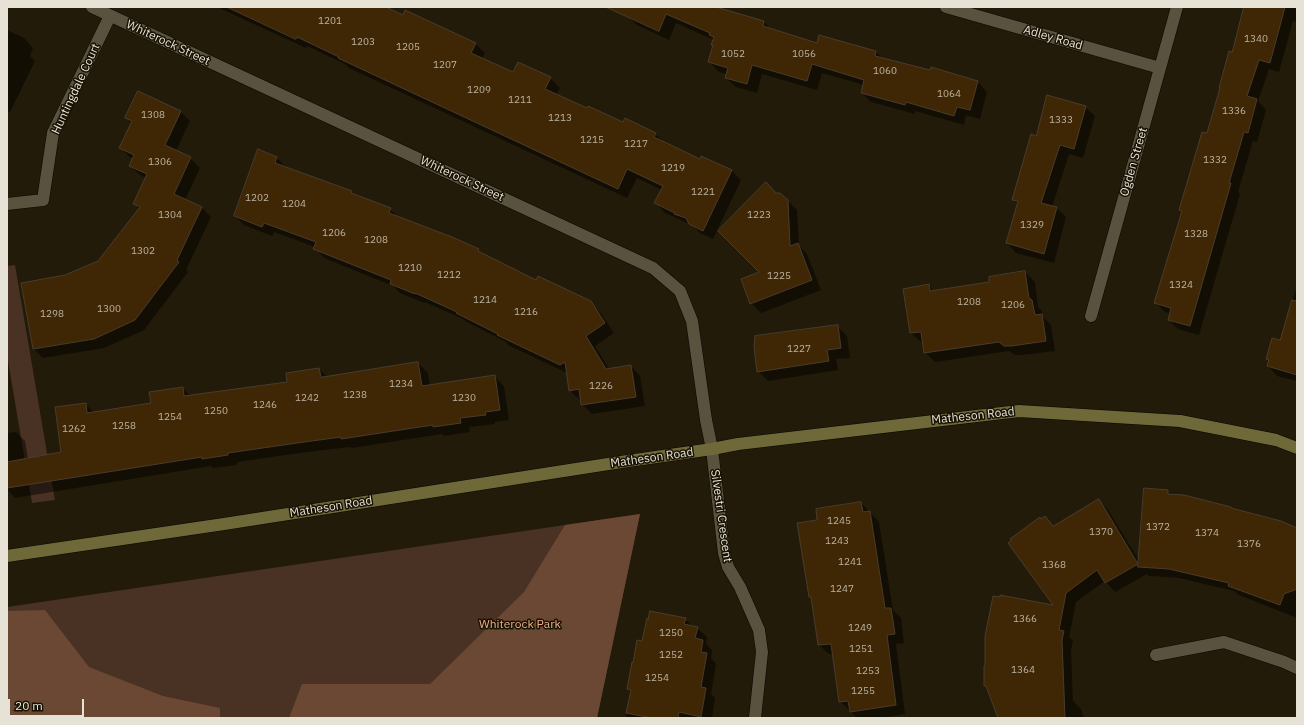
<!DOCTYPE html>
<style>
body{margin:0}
#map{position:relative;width:1304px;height:725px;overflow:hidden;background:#221b09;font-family:"IBM Plex Sans",sans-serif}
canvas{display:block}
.frame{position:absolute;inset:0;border:8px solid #e6e2d6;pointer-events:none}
.scale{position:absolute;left:8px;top:699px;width:76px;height:18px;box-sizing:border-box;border:2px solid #e6e2d6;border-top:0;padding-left:5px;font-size:12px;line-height:14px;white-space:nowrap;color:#e6e2d6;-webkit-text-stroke:3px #181203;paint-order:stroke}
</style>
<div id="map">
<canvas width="1304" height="725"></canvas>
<div class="frame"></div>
<div class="scale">20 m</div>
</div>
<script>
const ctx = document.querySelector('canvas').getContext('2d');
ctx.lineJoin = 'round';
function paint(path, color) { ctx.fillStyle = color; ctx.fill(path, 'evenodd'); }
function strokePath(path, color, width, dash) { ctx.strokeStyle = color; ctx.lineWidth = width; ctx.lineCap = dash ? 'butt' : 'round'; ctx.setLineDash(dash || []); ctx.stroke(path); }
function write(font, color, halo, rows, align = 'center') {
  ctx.font = font + ' "IBM Plex Sans",sans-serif'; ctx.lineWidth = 3; ctx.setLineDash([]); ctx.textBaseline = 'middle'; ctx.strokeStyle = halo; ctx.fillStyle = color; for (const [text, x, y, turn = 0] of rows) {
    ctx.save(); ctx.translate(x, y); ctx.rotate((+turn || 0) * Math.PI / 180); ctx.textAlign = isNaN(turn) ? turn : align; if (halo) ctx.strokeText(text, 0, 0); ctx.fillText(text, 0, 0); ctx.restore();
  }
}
paint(new Path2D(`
 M15 265 55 500 32 503 7 355V266Z
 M640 514 597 718H7V607Z`), '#493223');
paint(new Path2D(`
 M640 514 597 718H289L302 684H430L524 592 565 525Z
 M45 610 89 667 163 696 220 708V718H7V611Z`), '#6b4833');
paint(new Path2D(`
 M217 7H383L404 16 475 43 485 53 482 59 513 74 550 78 560 88 556 95 623 124 655 134 665 143 700 160 732 171 741 180 713 239 700 233 692 225 665 213 656 203 662 190 637 178 627 198 349 68 345 64 307 46 306 48Z
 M611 7H712L764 22 772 30 818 44 876 52 882 58 931 71V68L978 82 987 92 980 119 966 115 964 125 915 111V114L871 102 862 93 864 85 822 73 817 90 762 74 757 93 736 87 726 78 727 74 719 72 709 62 714 46V40L676 23 669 40 637 25 627 16Z
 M1245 7H1297V22L1293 21 1279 72 1269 69 1258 101 1266 110 1257 142 1253 141 1238 192 1240 194 1199 335 1178 329 1169 320 1171 314 1165 312 1156 303 1182 212 1180 210 1208 135 1233 53Z
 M7 30 24 38 33 48 30 56 35 61 10 112 7 111Z
 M1085 107 1095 116 1083 158 1069 154 1052 207 1057 208 1066 217 1054 263 1016 253 1007 243 1018 204 1014 200 1037 137Z
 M181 112 190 121 176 151 190 158 200 168 185 200 202 208 211 217 186 270 188 272 144 330 104 348 43 358 34 349 66 276 99 262 139 209 134 203 146 178 140 175 130 166 134 159 130 157 120 148 132 124 126 118Z
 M259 151 277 158 286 167 351 192 354 195 390 209 398 217 479 250 484 255 537 281 590 302 600 312 614 333 595 346 609 369 631 366 640 376 645 406 592 414 582 404V400H580L570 391 567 373 508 345 506 342 467 322 463 319 425 302 424 303 400 293 393 286 324 258 315 248V247L274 232 272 236 244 225 235 216Z
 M776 194 787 200 797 210 799 246 807 254 821 290 761 313 751 303 761 272Z
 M1025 272 1035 282 1038 307 1042 311V316L1051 325 1055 351 1021 355H1015L1009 351 935 362 925 352 924 342H921L911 333 929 286 934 291 991 283Z
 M1297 286V381L1277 376 1268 366 1269 361 1267 359 1280 342Z
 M837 326 847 336 850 358 836 359 838 370 768 381 758 371Z
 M418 363 428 373 430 386 494 376 504 386 509 420 494 422 495 424 469 427 470 432 444 436 442 434 352 448 350 447 307 452 237 462V465L213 468 211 466 15 498 7 489V433L16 432 25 441 28 459 62 452 86 404 94 413 152 404 182 388 190 396 289 383 319 369 327 377Z
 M1168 491 1172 495 1232 509 1297 529V618L1239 595 1234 591 1179 578 1149 576 1147 574 1115 592 1105 581 1076 602 1069 637 1073 641 1071 650 1073 701 1081 709 1084 718H998L988 688 985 686 1055 606 1042 520 1045 517 1054 527 1099 500 1108 510 1140 562Z
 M861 503 879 522 893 610 901 618 904 643 896 644 905 714 880 718H857L840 701 834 654H829L819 645 813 600 810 597 818 521Z
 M685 619 693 627 697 628 707 637 706 644 712 650 711 658 716 664 711 694 715 698 712 718H626L631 692 628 689 643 642Z`), '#0007');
const building = new Path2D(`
 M227 7H386L403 15 405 10 476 43 471 53 513 72 518 62 551 77 545 89 587 108 588 106 623 122 625 118 656 133 654 137 700 159 701 156 732 170 703 231 689 224 686 218 674 214 675 213 654 203 663 186 627 169 618 189 338 58 339 57 297 37 296 39Z
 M606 7H716L764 21 763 26 817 43 819 35 876 51 875 56 930 70 931 67 978 81 970 110 957 107 954 116 906 102 905 105 861 93 864 80 812 64 807 81 752 65 747 84 725 78 728 68 708 62 713 45H711L714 37 709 35 710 33 666 14 659 31Z
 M1244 7H1285L1270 63 1259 60 1247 96 1257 99 1248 133 1244 132 1229 183H1231L1190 326 1168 320 1171 308 1154 303 1182 211 1179 210 1202 132 1207 133 1220 88H1219L1229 51 1232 52Z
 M138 91 181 111 165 145 191 157 174 194 202 207 177 260 179 262 135 320 94 339 33 349 21 283 65 275 98 261 140 207 133 204 147 174 129 166 134 155 119 148 132 121 125 118Z
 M1047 95 1086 106 1074 149 1060 145 1041 203 1057 207 1044 254 1006 243 1018 201 1012 200 1031 134 1036 136Z
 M258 149 277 157 275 163 352 191 351 193 391 208 389 213 452 237 479 249 478 251 536 280 538 276 591 301 605 323 586 336 606 369 631 365 636 397 581 405 579 389 569 391 565 362 560 365 497 335 498 334 456 313 457 312 415 293V294L390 284 391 280 313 249 316 242 264 223 262 227 234 216Z
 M766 182 776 193H780L788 200 790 246 798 243 812 280 750 304 741 279 759 272 718 231Z
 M1025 271 1029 298 1032 300 1035 315 1042 314 1046 341 1011 346H1004L999 342 924 353 921 332 910 333 903 289 929 284 930 291 989 282V277Z
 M1292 300 1297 301V375L1267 366 1269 360 1266 359 1272 338 1280 340Z
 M838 325 841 348 827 350 829 361 757 372 754 347 755 336Z
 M418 362 422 386 495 375 500 410 485 412 486 415 460 418 461 423 433 427V425L341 439V437L297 443 228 453V455L202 459V457L7 488V462L61 452 55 407 86 403 87 413 151 403 149 392 183 387 184 396 287 382 286 373 319 368 321 377Z
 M1144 488 1168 490V494L1184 495 1231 507V508L1281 521 1297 528V589L1284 594 1280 605 1228 586 1229 583 1169 569 1138 567Z
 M1099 499 1138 564 1105 583 1097 570 1066 593 1059 630 1064 631 1062 640 1065 718H998L986 686H984V666L985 665V636L993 596 1000 597V595L1053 605 1008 543 1011 541 1010 539 1040 517 1041 519 1045 516 1053 526Z
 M861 502 863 512 870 511 885 608H891L895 634 887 635 896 705 850 712 848 701 839 702 831 644 818 645 811 597H809L797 523 817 520 816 509Z
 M650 611 686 618 684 624 698 627 695 638 703 640 701 652 707 653 701 687 706 688 701 717 679 712 678 718H652L626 713 631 690 627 689 632 662 633 663 637 640 642 641 647 618 648 619Z`);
paint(building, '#3f2705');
strokePath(building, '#4a3c2d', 1);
const street = new Path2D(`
 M92 7 653 268 680 291 692 321 706 420 712 449 724 553 728 567 740 587 759 630 762 652 755 718
 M946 7 1160 68
 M7 204 43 200 53 133 110 16
 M1091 316 1177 7
 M1156 655 1224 642 1284 662 1297 668`);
const secondary = new Path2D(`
 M7 556 224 524 621 462 712 449 738 444 1019 411 1180 421 1276 440 1297 448`);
strokePath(street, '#0b0600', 13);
strokePath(secondary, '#0b0600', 13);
strokePath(street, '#59523e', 12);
strokePath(secondary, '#6f693a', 12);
write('10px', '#bcb3a2', null, [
 ["1201",330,21],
 ["1340",1256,39],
 ["1203",363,42],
 ["1205",408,47],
 ["1052",733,54],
 ["1056",804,54],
 ["1207",445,65],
 ["1060",885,71],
 ["1209",479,90],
 ["1064",949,94],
 ["1211",520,100],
 ["1336",1234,111],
 ["1308",153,115],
 ["1213",560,118],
 ["1333",1061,120],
 ["1215",592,140],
 ["1217",636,144],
 ["1332",1215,160],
 ["1306",160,162],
 ["1219",673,168],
 ["1221",703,192],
 ["1202",257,198],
 ["1204",294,204],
 ["1304",170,215],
 ["1223",759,215],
 ["1329",1032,225],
 ["1206",334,233],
 ["1328",1196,234],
 ["1208",376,240],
 ["1302",143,251],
 ["1210",410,268],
 ["1212",449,275],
 ["1225",779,276],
 ["1324",1181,285],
 ["1214",485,300],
 ["1208",969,302],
 ["1206",1013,305],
 ["1300",109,309],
 ["1216",526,312],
 ["1298",52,314],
 ["1227",799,349],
 ["1234",401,384],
 ["1226",601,386],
 ["1238",355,395],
 ["1242",307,398],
 ["1230",464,398],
 ["1246",265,405],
 ["1250",216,411],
 ["1254",170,417],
 ["1258",124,426],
 ["1262",74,429],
 ["1245",839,521],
 ["1372",1158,527],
 ["1370",1101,532],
 ["1374",1207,533],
 ["1243",837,541],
 ["1376",1249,544],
 ["1241",850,562],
 ["1368",1054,565],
 ["1247",842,589],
 ["1366",1025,619],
 ["1249",860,628],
 ["1250",671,633],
 ["1251",861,649],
 ["1252",671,655],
 ["1364",1023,670],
 ["1253",868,671],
 ["1254",657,678],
 ["1255",863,691]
]);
write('12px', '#e6e2d6', '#181203', [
 ["Adley Road",1053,38,16],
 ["Whiterock Street",168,43,25],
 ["Huntingdale Court",76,89,-65],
 ["Ogden Street",1134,162,-74],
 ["Whiterock Street",462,179,25],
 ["Matheson Road",973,416,-6],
 ["Matheson Road",652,458,-8],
 ["Matheson Road",331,507,-9],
 ["Silvestri Crescent",721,516,82]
]);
write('12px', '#edaf8a', '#181203', [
 ["Whiterock Park",520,625]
]);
</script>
